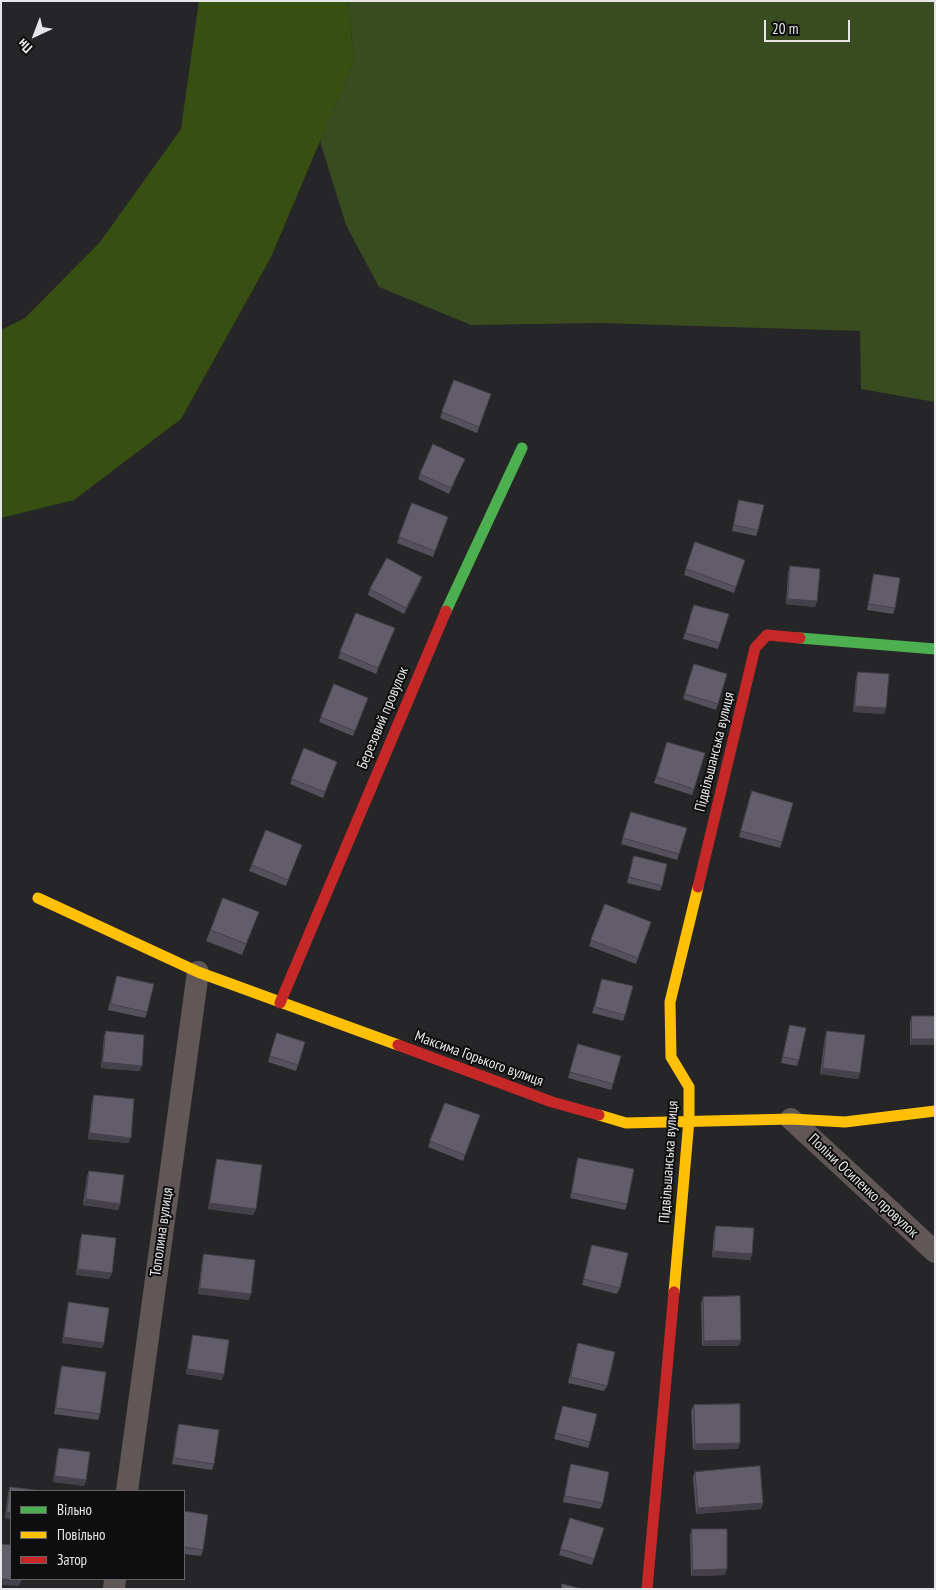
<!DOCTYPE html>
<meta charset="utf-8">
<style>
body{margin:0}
#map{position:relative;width:936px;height:1590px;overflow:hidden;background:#262527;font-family:"PT Sans Narrow",sans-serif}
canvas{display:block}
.frame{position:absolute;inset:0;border:2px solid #e6e5e8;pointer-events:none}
.legend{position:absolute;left:10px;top:1490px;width:175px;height:90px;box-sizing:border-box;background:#0e0e0f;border:1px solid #646466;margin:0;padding:6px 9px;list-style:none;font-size:15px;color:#e6e5e8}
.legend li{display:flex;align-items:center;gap:10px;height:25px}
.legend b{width:25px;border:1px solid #646466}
.north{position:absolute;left:10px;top:10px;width:50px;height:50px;-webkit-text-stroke:4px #0e0e0f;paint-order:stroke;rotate:223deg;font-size:14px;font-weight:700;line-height:20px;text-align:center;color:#e6e5e8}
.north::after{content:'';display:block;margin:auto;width:18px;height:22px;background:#e6e5e8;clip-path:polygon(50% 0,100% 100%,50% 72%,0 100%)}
.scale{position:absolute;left:764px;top:20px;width:86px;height:22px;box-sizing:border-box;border:2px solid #e6e5e8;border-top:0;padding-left:6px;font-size:15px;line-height:18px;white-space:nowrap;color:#e6e5e8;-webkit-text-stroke:4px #0e0e0f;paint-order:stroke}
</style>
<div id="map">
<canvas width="936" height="1590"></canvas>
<div class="frame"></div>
<ul class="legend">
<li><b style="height:6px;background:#4caf50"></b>Вільно</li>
<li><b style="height:6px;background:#ffc107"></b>Повільно</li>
<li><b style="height:6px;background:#c62828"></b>Затор</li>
</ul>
<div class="north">Пн</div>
<div class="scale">20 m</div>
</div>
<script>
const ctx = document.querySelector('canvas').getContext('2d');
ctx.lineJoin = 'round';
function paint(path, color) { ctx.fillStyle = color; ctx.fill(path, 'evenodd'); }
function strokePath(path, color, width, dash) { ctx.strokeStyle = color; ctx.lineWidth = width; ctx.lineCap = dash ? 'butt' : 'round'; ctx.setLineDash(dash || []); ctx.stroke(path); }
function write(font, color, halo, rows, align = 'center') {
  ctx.font = font + ' "PT Sans Narrow",sans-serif'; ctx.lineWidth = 4; ctx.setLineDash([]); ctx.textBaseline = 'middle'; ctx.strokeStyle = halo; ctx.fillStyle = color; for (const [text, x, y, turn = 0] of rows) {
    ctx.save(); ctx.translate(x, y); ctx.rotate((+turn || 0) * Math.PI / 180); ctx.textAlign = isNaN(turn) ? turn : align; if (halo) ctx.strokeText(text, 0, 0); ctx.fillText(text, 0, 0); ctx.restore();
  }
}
paint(new Path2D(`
 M348 1H935V402L861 389 860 331 600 323 471 325 379 287 346 225 320 141 354 61Z`), '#384c1f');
paint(new Path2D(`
 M199 1H348L354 61 271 257 181 419 74 500 1 518V330L25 318 100 242 181 129Z`), '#375011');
strokePath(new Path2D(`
 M791 1119 935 1252
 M127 1491 198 972
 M114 1589 115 1579`), '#615757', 22);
strokePath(new Path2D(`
 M446 611 522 448
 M800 638 935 649`), '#4caf50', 11);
strokePath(new Path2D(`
 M38 898 198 972 398 1045
 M599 1115 626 1123 791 1119 845 1122 935 1111
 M674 1292 689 1120V1087L671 1057 670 1002 698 887`), '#ffc107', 11);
strokePath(new Path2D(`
 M698 887 755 648 767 635 800 638
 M280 1003 446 611
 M398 1045 552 1102 599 1115
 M647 1589 674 1292`), '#c62828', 11);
paint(new Path2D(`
 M454 380 491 394 477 433 440 418Z
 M462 465 449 494 418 479 420 474Z
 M739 500 758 530 756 536 732 531 737 505Z
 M412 503 448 517 433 557 397 543Z
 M695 542 745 560 734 593 684 575Z
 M790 566 817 601 815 607 786 604 788 572Z
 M874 574 895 608 893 614 867 610 872 580Z
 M420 583 404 614 368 595 370 589Z
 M692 610 720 643 718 649 683 639Z
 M356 613 395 628 376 674 338 658Z
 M692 670 718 704 716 710 683 699Z
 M858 672 886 708 884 714 853 712 856 677Z
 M334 684 368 698 353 736 319 722Z
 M304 748 337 762 323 798 290 784Z
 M665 748 694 789 692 795 654 783Z
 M752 791 782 842 780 848 739 837Z
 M631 812 679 854 677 860 621 844Z
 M266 830 302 845 286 886 249 871Z
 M634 856 662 886 660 891 627 883Z
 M223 898 259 912 242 955 206 941Z
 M605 904 651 922 636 964 589 946Z
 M117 976 147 1012 145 1018 108 1010 115 982Z
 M602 979 625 1015 623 1021 592 1013Z
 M912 1016H935V1045H910V1021Z
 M790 1025 799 1060 797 1066 781 1063 788 1031Z
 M106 1031 142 1066 139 1071 101 1068 104 1036Z
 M827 1031 860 1073 858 1079 820 1074 825 1036Z
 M277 1033 298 1065 296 1071 268 1062Z
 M578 1044 613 1084 611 1090 568 1078Z
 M94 1095 131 1138 128 1143 88 1139 92 1101Z
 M445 1103 480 1115 463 1161 428 1147Z
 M578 1158 627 1204 625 1210 570 1198 576 1164Z
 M217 1159 256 1209 253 1215 208 1209 215 1165Z
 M89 1171 120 1204 118 1210 83 1205 87 1176Z
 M716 1226 752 1254 750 1260 712 1257 714 1231Z
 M82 1234 109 1279 76 1275 80 1240Z
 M592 1245 620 1288 617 1294 582 1285Z
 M204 1254 249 1300 198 1294 202 1260Z
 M703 1297 739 1346H702L701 1303Z
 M69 1302 104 1343 102 1348 62 1343 67 1308Z
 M193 1335 222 1380 186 1374 191 1341Z
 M578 1343 607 1386 604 1391 568 1383 576 1349Z
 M62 1366 100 1414 98 1420 54 1414 60 1371Z
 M694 1405 740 1443 738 1449 693 1450 691 1411Z
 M563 1406 590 1442 588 1448 554 1439Z
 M179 1424 214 1464 212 1470 172 1464 177 1430Z
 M59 1448 86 1480 84 1486 53 1482 57 1454Z
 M571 1464 603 1503 600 1509 563 1502 569 1470Z
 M695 1472 763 1503 761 1509 696 1514 693 1477Z
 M10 1487 11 1519 5 1518 8 1493Z
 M184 1511 203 1550 201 1556 184 1554Z
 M568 1524 594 1559 592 1565 559 1555Z
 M692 1529 725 1575 691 1576 690 1535Z`), '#54505c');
paint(new Path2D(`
 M422 577 420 583 404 614 406 608Z
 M788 599 817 601 815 607 786 604Z
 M855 706 886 708 884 714 853 712Z
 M912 1039H935V1045H910Z
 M103 1062 142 1066 139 1071 101 1068Z
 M823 1068 860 1073 858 1079 820 1074Z
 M90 1133 131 1138 128 1143 88 1139Z
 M86 1199 120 1204 118 1210 83 1205Z
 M210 1203 256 1209 253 1215 208 1209Z
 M714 1251 752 1254 750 1260 712 1257Z
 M78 1269 112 1273 109 1279 76 1275Z
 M200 1288 251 1294 249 1300 198 1294Z
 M64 1337 104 1343 102 1348 62 1343Z
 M741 1340 739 1346H702L704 1341Z
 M188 1369 224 1374 222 1380 186 1374Z
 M740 1443 738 1449 693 1450 695 1444Z
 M55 1476 86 1480 84 1486 53 1482Z
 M763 1503 761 1509 696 1514 698 1508Z
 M7 1512 11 1513V1519L5 1518Z
 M727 1569 725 1575 691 1576 693 1570Z
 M1 1579 21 1581 19 1586 1 1585Z`), '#45414b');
const building = new Path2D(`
 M454 380 491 394 479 427 442 412Z
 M433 444 465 459 451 488 420 474Z
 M739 500 764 505 758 530 734 525Z
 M412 503 448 517 435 551 399 537Z
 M695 542 745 560 736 587 686 569Z
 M387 558 422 577 406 608 370 589Z
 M790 566 820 569 817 601 788 599Z
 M874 574 900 578 895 608 869 604Z
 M694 605 729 614 720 643 686 633Z
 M356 613 395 628 378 668 340 652Z
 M694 664 727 674 718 704 685 694Z
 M858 672 889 674 886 708 855 706Z
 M334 684 368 698 355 731 321 717Z
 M667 742 705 753 694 789 657 777Z
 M304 748 337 762 325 792 292 779Z
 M752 791 793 803 782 842 741 831Z
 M631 812 687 828 679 854 623 838Z
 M266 830 302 845 288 880 252 865Z
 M634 856 667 864 662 886 629 877Z
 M223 898 259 912 246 944 211 930Z
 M605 904 651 922 638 958 591 940Z
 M117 976 154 984 147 1012 111 1004Z
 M602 979 633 986 625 1015 595 1007Z
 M912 1016H935V1039H912Z
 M790 1025 806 1028 799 1060 783 1057Z
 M106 1031 144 1035 142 1066 103 1062Z
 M827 1031 865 1035 860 1073 823 1068Z
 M277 1033 305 1042 298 1065 270 1056Z
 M578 1044 621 1056 613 1084 570 1072Z
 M94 1095 134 1099 131 1138 90 1133Z
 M445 1103 480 1115 465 1155 430 1141Z
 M578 1158 634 1169 627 1204 572 1193Z
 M217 1159 262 1165 256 1209 210 1203Z
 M89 1171 124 1175 120 1204 86 1199Z
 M716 1226 754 1228 752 1254 714 1251Z
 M82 1234 116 1238 112 1273 78 1269Z
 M592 1245 628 1253 620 1288 584 1279Z
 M204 1254 255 1260 251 1294 200 1288Z
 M740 1296 741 1340 704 1341 703 1297Z
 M69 1302 109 1308 104 1343 64 1337Z
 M193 1335 229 1340 224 1374 188 1369Z
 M578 1343 615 1352 607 1386 571 1377Z
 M62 1366 106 1372 100 1414 56 1408Z
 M740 1404V1443L695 1444 694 1405Z
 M563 1406 597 1414 590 1442 556 1433Z
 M179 1424 219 1430 214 1464 174 1458Z
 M59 1448 90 1452 86 1480 55 1476Z
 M571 1464 609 1472 603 1503 565 1496Z
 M760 1466 763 1503 698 1508 695 1472Z
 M10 1487 44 1491H11V1513L7 1512Z
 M184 1511 208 1515 203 1550 184 1547Z
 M570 1518 604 1528 594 1559 561 1549Z
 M692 1529H727V1569L693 1570Z
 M1 1544 11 1545V1579H21V1581L1 1579Z
 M562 1584 583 1589H562Z`);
paint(building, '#625d6b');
strokePath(building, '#45414b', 1);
write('15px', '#e6e5e8', '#0e0e0f', [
 ["Березовий провулок",383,718,-67],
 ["Підвільшанська вулиця",715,752,-76],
 ["Максима Горького вулиця",479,1059,20],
 ["Підвільшанська вулиця",669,1162,-86],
 ["Поліни Осипенко провулок",863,1186,43],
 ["Тополина вулиця",162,1232,-82]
]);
</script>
